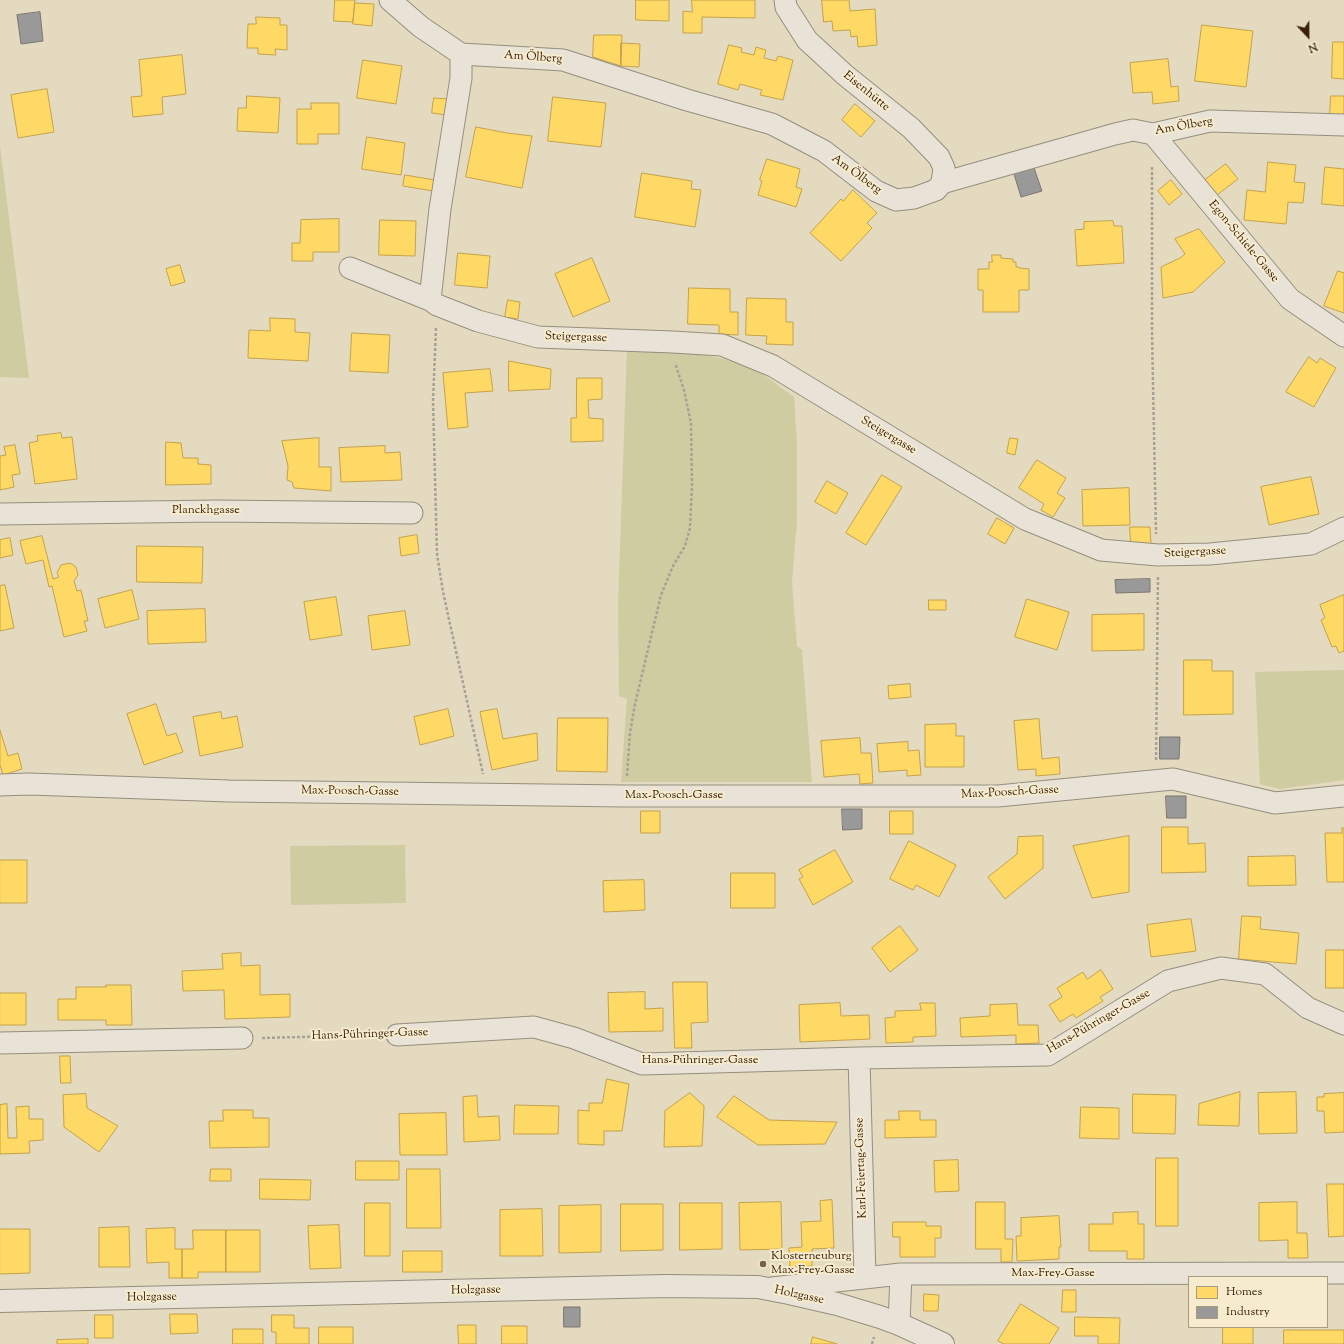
<!DOCTYPE html>
<meta charset="utf-8">
<style>
body{margin:0}
#map{position:relative;width:1344px;height:1344px;overflow:hidden;background:#e3dac0;font-family:"Sorts Mill Goudy",serif}
canvas{display:block}
.legend{position:absolute;left:1188px;top:1276px;width:140px;height:52px;box-sizing:border-box;background:#f6ebcd;border:1px solid #aa9a80;margin:0;padding:5px 7px;list-style:none;font-size:12px;color:#39200d}
.legend li{display:flex;align-items:center;gap:8px;height:20px}
.legend b{width:20px;border:1px solid #aa9a80}
.north{position:absolute;left:1288px;top:16px;width:40px;height:40px;-webkit-text-stroke:3px #f6ebcd;paint-order:stroke;rotate:158deg;font-size:11px;font-weight:700;line-height:16px;text-align:center;color:#39200d}
.north::after{content:'';display:block;margin:auto;width:14px;height:18px;background:#39200d;clip-path:polygon(50% 0,100% 100%,50% 72%,0 100%)}
</style>
<div id="map">
<canvas width="1344" height="1344"></canvas>
<ul class="legend">
<li><b style="height:11px;background:#ffd966"></b>Homes</li>
<li><b style="height:11px;background:#999"></b>Industry</li>
</ul>
<div class="north">N</div>
</div>
<script>
const ctx = document.querySelector('canvas').getContext('2d');
ctx.lineJoin = 'round';
function paint(path, color) { ctx.fillStyle = color; ctx.fill(path, 'evenodd'); }
function strokePath(path, color, width, dash) { ctx.strokeStyle = color; ctx.lineWidth = width; ctx.lineCap = dash ? 'butt' : 'round'; ctx.setLineDash(dash || []); ctx.stroke(path); }
function write(font, color, halo, rows, align = 'center') {
  ctx.font = font + ' "Sorts Mill Goudy",serif'; ctx.lineWidth = 4; ctx.setLineDash([]); ctx.textBaseline = 'middle'; ctx.strokeStyle = halo; ctx.fillStyle = color; for (const [text, x, y, turn = 0] of rows) {
    ctx.save(); ctx.translate(x, y); ctx.rotate((+turn || 0) * Math.PI / 180); ctx.textAlign = isNaN(turn) ? turn : align; if (halo) ctx.strokeText(text, 0, 0); ctx.fillText(text, 0, 0); ctx.restore();
  }
}
paint(new Path2D(`
 M0 146 29 378 0 377Z
 M627 348C671 351 715 351 756 371 769 377 782 389 794 397L797 444V522L792 583 797 646 802 650 812 782H621L627 699 619 696 618 604Z
 M1344 670V780L1280 789 1260 784 1255 672Z
 M405 845 406 903 291 905 290 846Z`), '#cfcca2');
const homes = new Path2D(`
 M335 0H355L353 22 334 21Z
 M636 0H669V21L636 20Z
 M692 0H755V18L702 17V33H683V11L692 12Z
 M822 0H849L850 11 875 9 877 45 858 47 857 36 851 37 850 30 833 31 832 21 824 22Z
 M355 3 374 4 372 26 353 24Z
 M256 17 280 18V25H287V50L275 49 276 55 258 54V48H247L248 24H256Z
 M1202 25 1253 31 1246 87 1195 81Z
 M594 35H622L621 66 593 57Z
 M1333 42H1344V79L1332 78Z
 M621 43 640 44 639 67 621 66Z
 M729 45 742 48 741 52 754 55 756 47 766 50 764 58 776 61 778 56 793 60 783 100 760 95 762 90 740 84 738 90 718 84Z
 M182 55 186 94 162 97 163 114 133 117 131 97 142 96 139 60Z
 M1168 59 1171 87 1178 86 1179 101 1153 104 1152 92 1133 93 1130 63Z
 M363 60 402 66 396 104 357 98Z
 M47 89 54 132 18 138 11 95Z
 M247 96 280 98 278 133 237 131 238 108H246Z
 M1331 96H1344V116L1330 115Z
 M553 97 606 103 601 147 548 141Z
 M434 98 449 99 446 115 432 113Z
 M311 103H339V134H318V144H297V109H311Z
 M855 104 875 121 861 137 842 120Z
 M476 127 507 133 532 136 522 188 466 177Z
 M367 137 405 143 401 175 362 169Z
 M767 159 800 169 796 187 802 189 796 207 758 195 762 181 760 180Z
 M1268 162 1296 165 1294 182 1305 183 1303 203 1288 202 1286 224 1244 220 1247 190 1265 192Z
 M1226 164 1238 179 1217 195 1205 180Z
 M1325 167 1344 169V206L1322 204Z
 M642 173 692 181 691 189 701 190 695 227 635 217Z
 M405 175 435 180 433 191 403 186Z
 M1171 180 1182 194 1169 205 1158 191Z
 M853 190 877 213 867 223 872 228 841 261 810 233 841 199 843 201Z
 M339 219V252H313V261H292V243H300L301 220Z
 M380 220 416 221 415 256 379 255Z
 M1113 221 1114 226H1122L1124 263 1077 266 1075 230 1084 229V222Z
 M1199 229 1225 262 1193 292 1163 298 1161 267 1180 258 1185 254 1175 239Z
 M458 253 490 256 487 288 455 285Z
 M992 255H1001V258L1013 259V262H1016V267H1019V268L1029 269V290H1019V312H983V290H978V269H989V262H992Z
 M592 258 610 301 573 317 555 274Z
 M180 265 185 282 171 286 166 269Z
 M1338 271 1344 273V313L1324 306Z
 M689 288 730 289V312H738V335L719 334V325L688 324Z
 M747 298 786 299V322H793V345L766 344 767 336 746 335Z
 M508 300 520 302 518 319 505 317Z
 M270 318 295 319V332L310 333 308 361 248 358 249 330 270 331Z
 M352 333 390 335 388 373 350 371Z
 M1309 357 1317 363 1320 358 1336 368 1314 407 1286 392Z
 M509 361 551 369 550 389 509 391Z
 M490 369 493 391 465 393 468 427 448 429 443 373Z
 M577 378H602V399L588 400 589 418 603 419V441L571 442V418H576Z
 M61 433 62 438 72 437 77 479 35 484 29 443 38 441 37 436Z
 M319 438V467H331V491L294 488 292 482 287 480 288 466 282 441Z
 M1010 438 1018 439 1015 455 1007 453Z
 M166 442 181 443 183 458H198V464L211 465V484L166 485Z
 M15 445 20 474 12 475 14 487 0 490V456L6 455 4 447Z
 M385 446V453L400 452 402 480 341 482 339 448Z
 M1037 460 1066 478 1057 493 1065 498 1053 517 1041 510 1044 504 1019 488Z
 M882 475 902 487 866 545 846 533Z
 M1311 477 1319 514 1269 525 1261 487Z
 M827 481 848 493 836 514 815 502Z
 M1129 488 1130 525 1083 526 1082 490Z
 M997 518 1014 528 1005 544 988 534Z
 M1130 527H1150L1151 544 1131 545Z
 M417 535 419 553 401 556 399 538Z
 M42 536 53 579 59 577 57 573 61 565 70 563 76 567 78 575 74 581 77 591 81 590 88 621H84L87 631 64 637 52 586 49 587 43 560 26 564 20 541Z
 M10 538 13 555 0 558V540Z
 M137 546 203 547 202 583 137 582Z
 M5 585 14 628 0 631V586Z
 M132 590 139 619 105 628 98 599Z
 M1344 595V651L1339 653 1336 646 1332 647 1321 620 1325 618 1320 605Z
 M336 597 342 635 310 640 304 602Z
 M1027 599 1069 612 1057 650 1015 637Z
 M929 600H946V610H929Z
 M205 609 206 642 148 644 147 611Z
 M405 611 410 645 372 650 368 616Z
 M1144 614V650L1092 651V615Z
 M1184 660H1212V671H1233V714L1184 715Z
 M910 684 911 697 889 699 888 686Z
 M156 704 167 736 176 733 183 752 144 765 127 714Z
 M448 709 454 736 420 745 414 717Z
 M497 709 503 739 537 733 538 760 492 770 480 712Z
 M221 712 222 719 237 716 243 747 200 756 193 717Z
 M558 718H608L607 772 557 771Z
 M1039 719 1042 759 1059 757 1060 774 1036 776V769L1018 770 1014 721Z
 M956 724V736H964V767H925V725Z
 M0 730 8 756 18 753 22 769 3 775 0 765Z
 M860 738 861 753H871L873 783 860 784 859 774 824 777 821 741Z
 M908 742V751L919 750 921 775 907 776V770L879 772 877 744Z
 M641 811H660V833H641Z
 M890 811H913V834H890Z
 M1162 827H1188V844L1205 843 1206 872 1162 873Z
 M1342 828H1344V882H1327L1325 833H1342Z
 M1043 836V868L1005 899 988 877 1017 854 1018 837Z
 M1129 836V892L1092 898 1073 846Z
 M909 841 956 865 939 897 916 885 913 890 890 879Z
 M835 850 853 882 813 905 799 879 803 877 799 870Z
 M1295 856 1296 885 1248 886V857Z
 M0 860H27V903H0Z
 M731 873H775V908H731Z
 M644 880 645 910 604 912 603 881Z
 M1242 916 1261 917 1260 929 1299 933 1296 964 1239 959Z
 M1191 919 1196 951 1151 957 1147 925Z
 M900 926 918 950 890 972 872 948Z
 M1326 950H1344V988H1326Z
 M241 953V966L260 965V995L290 994V1017L225 1019 224 990 183 991 182 971 223 969 222 954Z
 M1101 970 1113 989 1100 997 1103 1001 1076 1018 1073 1014 1060 1022 1049 1005 1062 997 1057 988 1083 972 1087 979Z
 M673 982H707L708 1022 691 1023 692 1048H675Z
 M106 985H131L132 1025H106V1020H58V999H76V987H106Z
 M645 992V1009L663 1008V1031L609 1032 608 993Z
 M0 993H26V1025H0Z
 M840 1003 841 1016 869 1015 870 1039 800 1042 799 1005Z
 M920 1003H935L936 1036 913 1037V1042L886 1043 885 1018 895 1017V1011L921 1010Z
 M1017 1004 1018 1025H1038L1039 1043 1016 1044V1035L961 1037 960 1018 990 1016V1005Z
 M60 1056H70L71 1083H61Z
 M607 1079 629 1084 622 1131H604V1145L578 1144V1110L589 1111V1103H602Z
 M1240 1092 1239 1126 1198 1125 1199 1104Z
 M1296 1092 1297 1133 1259 1134 1258 1093Z
 M690 1093 704 1106 702 1146 664 1147 665 1111Z
 M1344 1093V1132L1325 1133 1324 1111H1317V1097H1324V1094Z
 M86 1094 87 1108 118 1126 99 1152 64 1127 63 1095Z
 M1133 1094 1176 1095 1175 1134 1133 1133Z
 M477 1096 478 1117 499 1116 500 1140 464 1142 463 1097Z
 M734 1096 769 1120 837 1122 825 1144 758 1145 717 1117Z
 M7 1104 8 1138H17L16 1107 29 1106V1119H43V1140L29 1141 30 1153 0 1154V1105Z
 M515 1105 559 1106 558 1134H514Z
 M1081 1107 1119 1108V1139L1080 1138Z
 M223 1110H253V1118H269V1147L210 1148 209 1121H223Z
 M899 1111H920V1120H936V1137L885 1138V1120H899Z
 M446 1113 447 1155H400L399 1114Z
 M1156 1158H1178V1226H1156Z
 M958 1160 959 1191 935 1192 934 1161Z
 M356 1161H399V1180H356Z
 M211 1169H231V1181H210Z
 M407 1169H440L441 1228H407Z
 M260 1179 311 1180 310 1200 260 1199Z
 M1327 1184H1344V1236L1329 1237Z
 M832 1200 834 1248 812 1249V1266L790 1267 789 1248 802 1247 801 1222 821 1221 820 1201Z
 M781 1202 782 1249 740 1250 739 1203Z
 M976 1202H1005V1239H1013L1012 1262H1001V1249H976Z
 M1297 1202V1233H1307L1308 1258H1288V1240L1259 1241V1203Z
 M365 1203H390V1256H365Z
 M680 1203H722V1249L680 1250Z
 M621 1204H663V1250L621 1251Z
 M601 1205V1252L559 1253V1206Z
 M542 1209 543 1256H500V1210Z
 M1138 1212V1224H1144V1259H1127V1251H1089V1224H1113V1213Z
 M1059 1216 1061 1247H1059V1259L1017 1261 1016 1236H1021V1218Z
 M893 1222H926V1226H941V1238H935V1257H900V1237H893Z
 M339 1225 341 1268 310 1269 308 1226Z
 M129 1227 130 1267H99V1228Z
 M175 1228V1249H182V1278H169V1262L147 1263 146 1229Z
 M0 1229H30V1273L0 1274Z
 M193 1230H226V1272H198V1278H182V1249H193Z
 M226 1230H260V1272H226Z
 M403 1251H442V1272H403Z
 M1063 1290H1076V1312H1062Z
 M924 1294 939 1295 938 1311H924Z
 M1021 1304 1059 1328 1049 1344H1004L998 1341Z
 M170 1314H197L198 1333 171 1334Z
 M95 1315H113V1338H95Z
 M272 1315H294V1328H309V1344H276V1332H272Z
 M1075 1317 1120 1318 1119 1344H1098V1336H1075Z
 M458 1325H476V1344H459Z
 M502 1326H527V1344H502Z
 M319 1327H353V1344H319Z
 M1223 1327H1253V1344H1223Z
 M233 1329H263V1344H233Z
 M1284 1330H1344V1344H1284Z
 M813 1337 837 1344H811Z
 M88 1339V1344H57V1340Z`);
paint(homes, '#ffd966');
strokePath(homes, '#c4a24b', 1);
const industry = new Path2D(`
 M40 12 43 41 21 44 17 15Z
 M1034 168 1042 191 1021 197 1014 174Z
 M1150 579V592L1116 593 1115 580Z
 M1160 737H1180L1179 759H1160Z
 M1166 796H1186V818H1167Z
 M842 809H862V829L843 830Z
 M564 1307H580V1327H564Z`);
paint(industry, '#999');
strokePath(industry, '#7c756f', 1);
const minor = new Path2D(`
 M390 0 421 27 461 54 563 60 687 100 772 124 824 151 876 191 896 200 914 198 936 190 942 183 1115 134 1133 130 1153 134 1210 121 1344 125
 M785 0 786 7 807 40 845 75 911 128 939 157 944 168 942 183
 M1153 134 1290 299 1344 336
 M350 268 430 300 437 305 478 321 538 337 673 342 722 345 773 366 1025 519 1101 550 1158 555 1210 554 1311 544 1344 528
 M430 300 440 209 461 78V54
 M0 514 215 511 412 513
 M0 785 29 784 229 791 625 796H998L1173 779 1275 803 1344 796
 M397 1035 534 1027 574 1038 642 1064 859 1058 1048 1055 1168 981 1221 968 1265 974 1308 1008 1344 1024
 M0 1043 242 1038
 M859 1058 865 1277
 M772 1288 901 1274 1344 1273
 M899 1324 901 1274`);
const tertiary = new Path2D(`
 M0 1301 665 1286 758 1287 789 1293 837 1304 880 1317 899 1324 943 1344`);
strokePath(minor, '#968e7d', 23);
strokePath(tertiary, '#968e7d', 24);
strokePath(new Path2D(`
 M1152 167V333L1156 534
 M436 328 433 401 437 554 443 592 483 774
 M1156 760 1158 575
 M627 776 630 733 635 704 661 595 673 566 685 546 690 528 692 486 691 423 684 390 675 363
 M262 1038 377 1035
 M872 1344 874 1337`), '#a7a196', 2.5, [3, 2]);
strokePath(minor, '#e8e3d6', 21);
strokePath(tertiary, '#e8e3d6', 22);
for (const [x, y, r, color] of [
 [763,1264,4,"#74614c"]
]) { const dot = new Path2D(); dot.arc(x, y, r, 0, 2 * Math.PI); ctx.fillStyle = color; ctx.fill(dot); strokePath(dot, '#f6ebcd', 1.5); }
write('12px', '#39200d', '#f6ebcd', [
 ["Am Ölberg",533,58,4],
 ["Eisenhütte",866,92,39],
 ["Am Ölberg",1184,127,-10],
 ["Am Ölberg",856,175,36],
 ["Egon-Schiele-Gasse",1243,242,50],
 ["Steigergasse",576,338,2],
 ["Steigergasse",888,436,31],
 ["Planckhgasse",206,511],
 ["Steigergasse",1195,553,-3],
 ["Max-Poosch-Gasse",350,792,1],
 ["Max-Poosch-Gasse",1010,793,-3],
 ["Max-Poosch-Gasse",674,796],
 ["Hans-Pühringer-Gasse",1099,1022,-30],
 ["Hans-Pühringer-Gasse",370,1035,-2],
 ["Hans-Pühringer-Gasse",700,1061],
 ["Karl-Feiertag-Gasse",862,1168,-92],
 ["Max-Frey-Gasse",1053,1274],
 ["Holzgasse",476,1291,-1],
 ["Holzgasse",799,1296,12],
 ["Holzgasse",152,1298,-1]
]);
write('12px', '#39200d', '#f6ebcd', [
 ["Klosterneuburg",771,1257],
 ["Max-Frey-Gasse",771,1271]
], 'left');
</script>
